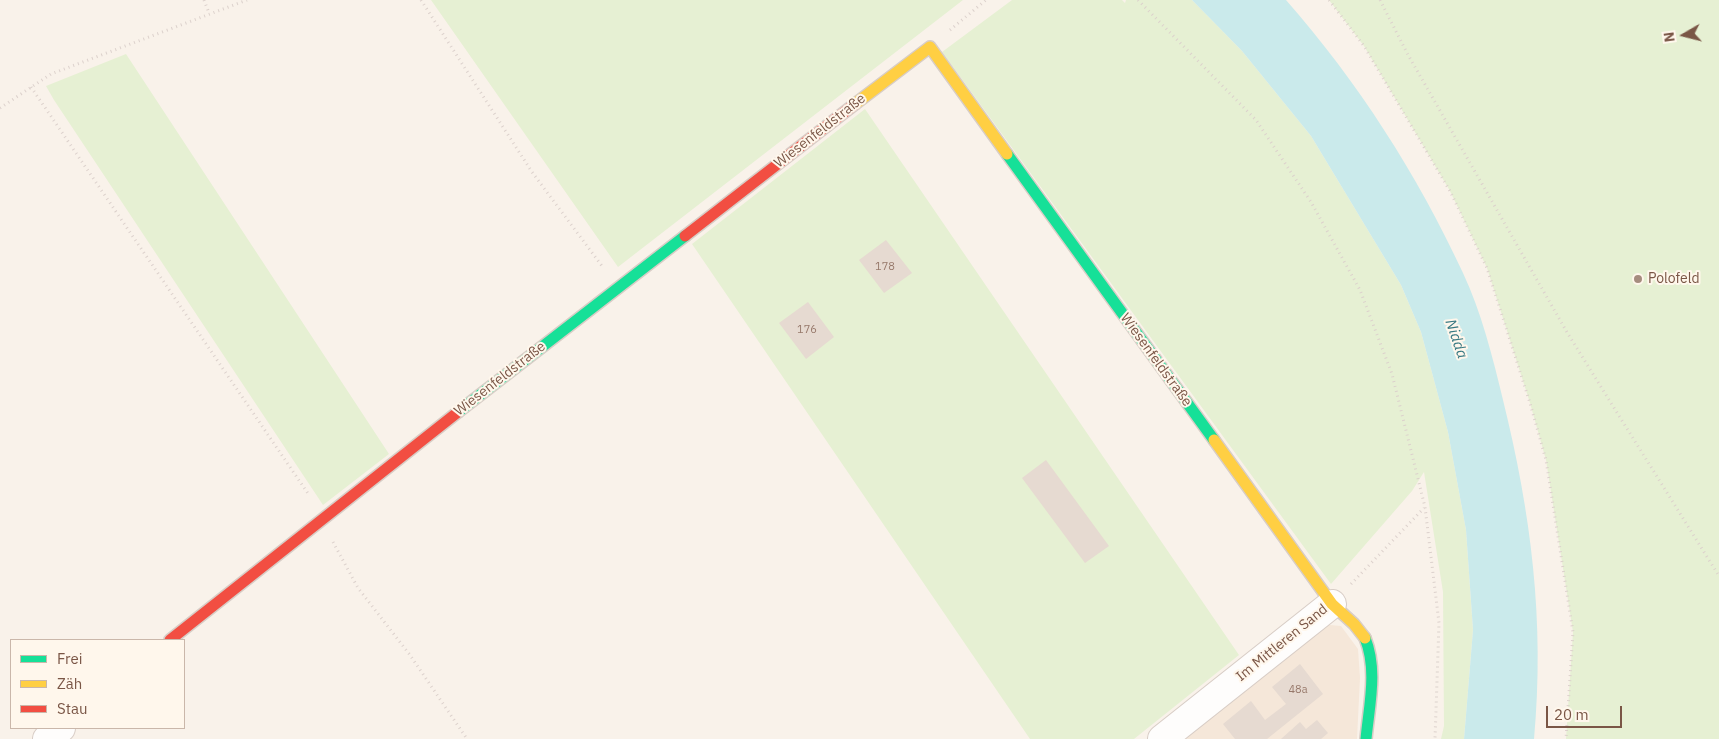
<!DOCTYPE html>
<meta charset="utf-8">
<style>
body{margin:0}
#map{position:relative;width:1719px;height:739px;overflow:hidden;background:#f9f2ea;font-family:"IBM Plex Sans",sans-serif}
canvas{display:block}
.legend{position:absolute;left:10px;top:639px;width:175px;height:90px;box-sizing:border-box;background:#fff7ec;border:1px solid #cab7aa;margin:0;padding:6px 9px;list-style:none;font-size:15px;color:#7a5646}
.legend li{display:flex;align-items:center;gap:10px;height:25px}
.legend b{width:25px;border:1px solid #cab7aa}
.north{position:absolute;left:1659px;top:10px;width:50px;height:50px;-webkit-text-stroke:4px #fff7ec;paint-order:stroke;rotate:262deg;font-size:14px;font-weight:700;line-height:20px;text-align:center;color:#7a5646}
.north::after{content:'';display:block;margin:auto;width:18px;height:22px;background:#7a5646;clip-path:polygon(50% 0,100% 100%,50% 72%,0 100%)}
.scale{position:absolute;left:1546px;top:706px;width:76px;height:22px;box-sizing:border-box;border:2px solid #7a5646;border-top:0;padding-left:6px;font-size:15px;line-height:18px;white-space:nowrap;color:#7a5646;-webkit-text-stroke:4px #fff7ec;paint-order:stroke}
</style>
<div id="map">
<canvas width="1719" height="739"></canvas>
<ul class="legend">
<li><b style="height:6px;background:#16e098"></b>Frei</li>
<li><b style="height:6px;background:#ffcf43"></b>Zäh</li>
<li><b style="height:6px;background:#f24e42"></b>Stau</li>
</ul>
<div class="north">N</div>
<div class="scale">20 m</div>
</div>
<script>
const ctx = document.querySelector('canvas').getContext('2d');
ctx.lineJoin = 'round';
function paint(path, color) { ctx.fillStyle = color; ctx.fill(path, 'evenodd'); }
function strokePath(path, color, width, dash) { ctx.strokeStyle = color; ctx.lineWidth = width; ctx.lineCap = dash ? 'butt' : 'round'; ctx.setLineDash(dash || []); ctx.stroke(path); }
function write(font, color, halo, rows, align = 'center') {
  ctx.font = font + ' "IBM Plex Sans",sans-serif'; ctx.lineWidth = 4; ctx.setLineDash([]); ctx.textBaseline = 'middle'; ctx.strokeStyle = halo; ctx.fillStyle = color; for (const [text, x, y, turn = 0] of rows) {
    ctx.save(); ctx.translate(x, y); ctx.rotate((+turn || 0) * Math.PI / 180); ctx.textAlign = isNaN(turn) ? turn : align; if (halo) ctx.strokeText(text, 0, 0); ctx.fillText(text, 0, 0); ctx.restore();
  }
}
paint(new Path2D(`
 M1319 624 1341 626 1358 649 1360 678 1357 739H1174Z`), '#f5e7d9');
paint(new Path2D(`
 M431 0H963L618 267Z
 M1012 0H1122L1125 3 1126 0H1192L1242 51 1311 136 1401 285 1421 332 1448 432 1466 530 1473 630 1464 739H1441L1444 726 1443 592 1424 472 1412 491 1331 584 942 52Z
 M1329 0H1719V739H1566L1573 632 1546 460 1530 403 1487 268 1450 191 1364 46Z
 M126 54 389 454 323 505 54 100 46 86Z
 M865 109 1239 655 1134 739H1030L692 244Z`), '#e6f0d3');
paint(new Path2D(`
 M1192 0H1286C1358 82 1417 174 1463 273 1481 311 1493 358 1503 400 1531 513 1545 622 1534 739H1464L1473 630 1466 530 1448 432 1421 332 1401 285 1311 136 1242 51Z`), '#caeaeb');
paint(new Path2D(`
 M886 240 912 273 884 293 859 260Z
 M808 302 834 337 806 359 779 323Z
 M1046 460 1109 546 1085 563 1022 478Z
 M1300 664 1323 694 1267 739H1235L1223 724 1251 701 1265 720 1286 704 1272 687Z
 M1317 720 1328 733 1321 739H1281L1300 722 1306 729Z`), '#e6dad1');
const street = new Path2D(`
 M47 739 61 728
 M1162 739 1332 604`);
const fast = new Path2D(`
 M1007 154 1214 440
 M458 412 685 236
 M1365 638C1378 670 1369 706 1366 739`);
const slow = new Path2D(`
 M855 104 930 47 1007 154
 M1214 440 1332 604 1354 624 1365 638`);
const jam = new Path2D(`
 M685 236 855 104
 M170 640 458 412`);
strokePath(street, '#d8cdc6', 30);
strokePath(fast, '#d8cdc6', 14);
strokePath(slow, '#d8cdc6', 14);
strokePath(jam, '#d8cdc6', 14);
strokePath(new Path2D(`
 M204 0 209 13
 M421 0 532 172 602 266
 M1138 0 1256 120 1311 202 1360 290 1392 374 1425 507 1439 623 1435 739
 M1329 0 1364 46 1450 191 1487 268 1530 403 1546 460 1573 632 1566 739
 M1380 0 1407 53 1568 334 1719 576
 M950 30 986 0
 M31 87 309 495
 M0 108 51 74 247 0
 M333 542 358 588 410 655 467 739
 M1351 584 1424 508`), '#dcd1cc', 3, [1, 4]);
strokePath(street, '#fefdfc', 28);
strokePath(fast, '#16e098', 11);
strokePath(slow, '#ffcf43', 11);
strokePath(jam, '#f24e42', 11);
for (const [x, y, r, color] of [
 [1638,279,5,"#a68d7f"]
]) { const dot = new Path2D(); dot.arc(x, y, r, 0, 2 * Math.PI); ctx.fillStyle = color; ctx.fill(dot); strokePath(dot, '#fff7ec', 2); }
write('11px', '#97796b', null, [
 ["178",885,267],
 ["176",807,330],
 ["48a",1298,690]
]);
write('14px', '#7a5646', '#fff7ec', [
 ["Wiesenfeldstraße",820,131,-38],
 ["Wiesenfeldstraße",1156,360,54],
 ["Wiesenfeldstraße",500,379,-38],
 ["Im Mittleren Sand",1282,643,-39]
]);
write('14px', '#7a5646', '#fff7ec', [
 ["Polofeld",1648,279]
], 'left');
write('italic 15px', '#387982', '#fff7ec', [
 ["Nidda",1456,339,71]
]);
</script>
